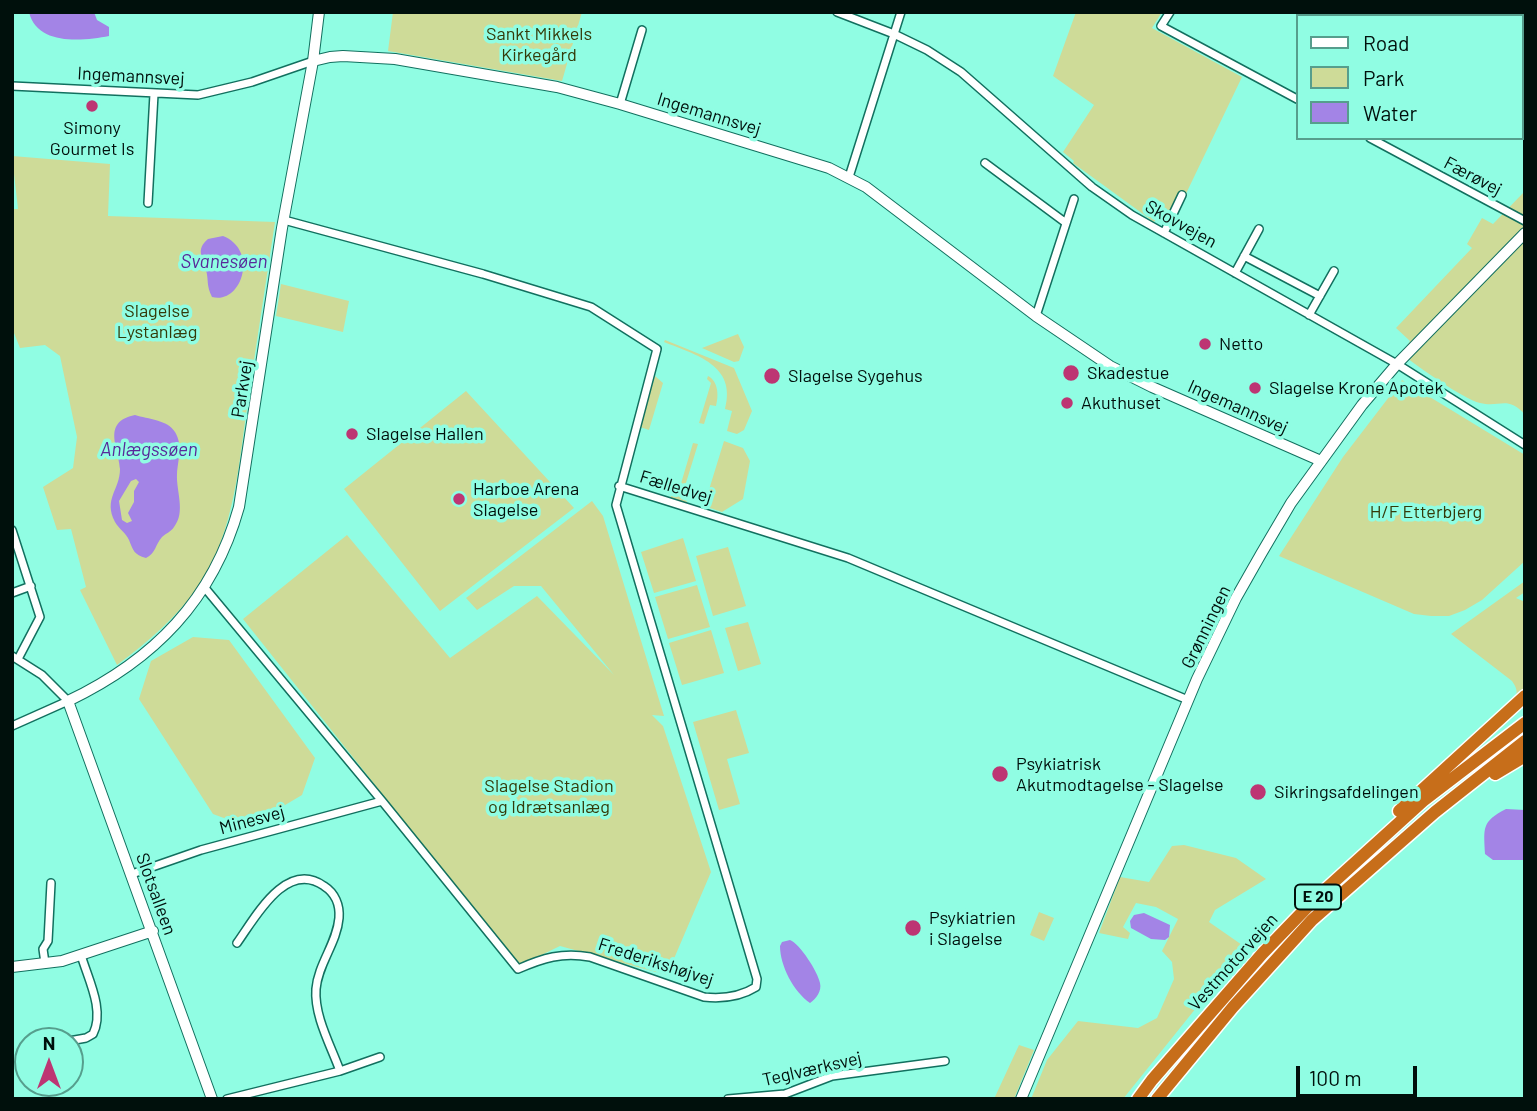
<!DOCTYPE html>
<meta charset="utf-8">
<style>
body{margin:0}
#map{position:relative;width:1537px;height:1111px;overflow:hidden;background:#90fde3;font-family:Barlow,sans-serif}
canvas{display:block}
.frame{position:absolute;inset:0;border:14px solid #00100c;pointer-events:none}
.legend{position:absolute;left:1296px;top:14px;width:228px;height:126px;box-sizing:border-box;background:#90fde3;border:2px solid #569e8d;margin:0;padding:9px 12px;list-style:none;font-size:21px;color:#00100c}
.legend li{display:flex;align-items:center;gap:14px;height:35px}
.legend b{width:35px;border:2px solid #569e8d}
.north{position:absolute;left:14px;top:1027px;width:70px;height:70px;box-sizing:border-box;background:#90fde3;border:2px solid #569e8d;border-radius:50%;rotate:0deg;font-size:19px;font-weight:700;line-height:28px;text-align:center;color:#00100c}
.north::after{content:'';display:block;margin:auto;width:24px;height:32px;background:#bd3573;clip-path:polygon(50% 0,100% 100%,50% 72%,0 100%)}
.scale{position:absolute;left:1296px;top:1066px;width:121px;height:32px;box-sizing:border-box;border:4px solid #00100c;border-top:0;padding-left:9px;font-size:21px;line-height:24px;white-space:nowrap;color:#00100c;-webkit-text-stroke:5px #90fde3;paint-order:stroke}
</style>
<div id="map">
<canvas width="1537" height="1111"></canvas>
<div class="frame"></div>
<ul class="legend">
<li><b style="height:9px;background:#fff"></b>Road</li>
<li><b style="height:19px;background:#cedb98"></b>Park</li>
<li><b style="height:19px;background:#a384e6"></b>Water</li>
</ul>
<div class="north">N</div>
<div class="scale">100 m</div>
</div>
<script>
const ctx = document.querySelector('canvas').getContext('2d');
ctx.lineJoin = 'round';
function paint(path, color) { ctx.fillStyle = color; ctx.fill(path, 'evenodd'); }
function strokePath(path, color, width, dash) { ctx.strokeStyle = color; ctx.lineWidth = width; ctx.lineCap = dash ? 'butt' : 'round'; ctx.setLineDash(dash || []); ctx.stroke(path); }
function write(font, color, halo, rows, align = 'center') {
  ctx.font = font + ' Barlow,sans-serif'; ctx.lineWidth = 7; ctx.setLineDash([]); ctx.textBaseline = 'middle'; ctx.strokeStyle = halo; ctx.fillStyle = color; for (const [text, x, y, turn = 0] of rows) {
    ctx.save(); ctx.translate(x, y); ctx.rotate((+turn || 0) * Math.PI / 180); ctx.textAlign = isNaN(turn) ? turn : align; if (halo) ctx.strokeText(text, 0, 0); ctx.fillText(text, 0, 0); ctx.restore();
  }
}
paint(new Path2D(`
 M393 12H582L562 81 388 51Z
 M1076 12H1162L1152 28 1242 77 1170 227 1156 219 1154 222 1073 163 1074 161 1063 152 1094 105 1053 76Z
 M12 156 110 164 108 216 275 222C266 281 257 341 248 400 239 462 235 530 200 584 178 616 148 642 117 665L80 590 86 587 71 529 57 530 43 487 73 468 77 437 60 356 45 345 20 348 12 328V209H18Z
 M1525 191V415C1508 395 1500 408 1480 403 1463 399 1417 366 1402 354L1410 341 1396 328 1472 248 1467 244 1482 218 1493 224Z
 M281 284 349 301 343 332 276 316Z
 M738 334 744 347 739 361 734 362 702 348Z
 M665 340 734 368 752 411 744 430 737 434 727 431 732 411 725 409C737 365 696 355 664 342Z
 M655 376 663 383 649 430 640 427Z
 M708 376C718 381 719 395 716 406L710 405 704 424 699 423 711 383 707 379Z
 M1402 380 1525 455V561L1482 600 1465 610 1449 616H1431L1414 614 1279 556 1343 457Z
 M466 391 574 508 440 611 344 489Z
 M724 441 743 448 750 461 743 499 722 512 704 506Z
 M693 443 698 444 681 499 687 501 686 504 670 499 671 496 677 497Z
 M592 501 603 516 664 716 652 715 663 726 711 872 667 975 560 946 519 966 243 619 347 535 450 658 537 596 614 675 541 586H514L477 610 466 598Z
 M683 538 696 581 654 593 641 552Z
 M728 547 746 606 713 616 696 556Z
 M1525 581V592L1516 598 1525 602V688L1514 699C1519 692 1516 687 1512 681L1451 634Z
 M697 585 710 627 668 639 655 597Z
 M748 622 761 664 738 671 725 628Z
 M711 630 724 673 682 685 669 643Z
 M193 637 229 640 315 758 302 795 248 827 213 814 139 699 151 661Z
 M736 710 749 753 727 759 740 804 719 810 693 722Z
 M1184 845 1236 858 1266 879 1215 910 1209 922 1245 947 1123 1099H1031L1047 1060 1078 1021 1138 1028 1157 1018 1174 979 1172 962 1162 951 1178 919 1156 907 1136 903 1123 927 1130 933 1128 939 1099 933 1120 877 1149 882 1172 846Z
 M1039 912 1054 918 1044 941 1030 935Z
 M1019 1045 1034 1050 1014 1099H994Z`), '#cedb98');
paint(new Path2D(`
 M29 12H94L97 20 109 27V36C83 41 37 46 29 12Z
 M223 236C259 250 242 305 212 297 206 285 209 281 206 270 203 257 195 250 208 239Z
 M135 415C148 419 168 420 175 432 183 445 178 460 177 474 176 491 186 512 174 527 171 532 166 533 162 537 155 545 156 553 146 558 134 555 133 550 129 540 126 533 119 529 115 522 103 499 120 490 120 469 119 448 101 422 135 415ZM136 479 139 482 134 491V502L128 513 132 521 127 523 122 520 119 501 131 481Z
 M1506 809 1525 810V860H1493L1485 854C1484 828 1481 822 1506 809Z
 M1144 913 1170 925 1169 937 1165 940 1151 939 1131 928 1130 921 1134 915Z
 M790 940C800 944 818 972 820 983 822 991 816 999 810 1003 794 992 780 966 780 946L782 942Z`), '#a384e6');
const street = new Path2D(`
 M837 12 894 34 927 50 961 72 1092 187 1132 215 1397 364 1525 445
 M1170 12 1161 26 1297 99
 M1365 12 1371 16
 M12 86 198 95 252 82 313 61
 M1521 90 1525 92
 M620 104 642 30
 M1370 138 1525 221
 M985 163 1066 223
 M849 177 901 12
 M148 203 154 94
 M1164 233 1182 195
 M1244 256 1320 296
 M1235 273 1259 229
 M1309 315 1334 271
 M1036 316 1074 199
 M619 486 848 558 1188 700
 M12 530 40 617 18 659
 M205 588 382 801 518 969C543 958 562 952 590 957L704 997C723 999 740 997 756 987L757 979 616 505 657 349 591 307 483 274 284 220
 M12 593 31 586
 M12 656 42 675 68 701 12 726
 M132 874 201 850 382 801
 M237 943C255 918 286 859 324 886 335 893 340 905 339 918 337 943 318 964 316 989 314 1016 331 1046 340 1071
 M45 963 43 949 48 941 51 883
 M69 1041 86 1038 93 1034C105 1010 88 979 81 955
 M227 1099 340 1071 380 1057
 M728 1099 785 1094 832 1076 945 1061`);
const secondary = new Path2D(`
 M313 61 330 57 343 56 395 59 557 87 620 104 829 168 866 187 1036 316 1110 366 1152 387 1321 461
 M12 967 62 961 153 931
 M212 1099 68 701C154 660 213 600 239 507L282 228 313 61 319 12
 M1021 1099 1197 679 1236 598 1261 554 1291 503 1362 405 1397 364 1525 233`);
const highway = new Path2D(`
 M1495 774 1525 756
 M1399 811 1525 696
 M1138 1099 1152 1080 1262 954 1315 899 1423 801 1525 723
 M1157 1099 1233 1007 1312 920 1435 812 1525 741`);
strokePath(street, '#12705f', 10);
strokePath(secondary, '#12705f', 12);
strokePath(highway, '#fff', 15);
strokePath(street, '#fff', 7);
strokePath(secondary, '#fff', 10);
strokePath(highway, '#c76e1a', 12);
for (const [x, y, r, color] of [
 [92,106,7,"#bd3573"],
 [1205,344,7,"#bd3573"],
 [1071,373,9,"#bd3573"],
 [772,376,9,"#bd3573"],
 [1255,388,7,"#bd3573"],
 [1067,403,7,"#bd3573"],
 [352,434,7,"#bd3573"],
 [459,499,7,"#bd3573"],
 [1000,774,9,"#bd3573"],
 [1258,792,9,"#bd3573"],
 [913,928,9,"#bd3573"]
]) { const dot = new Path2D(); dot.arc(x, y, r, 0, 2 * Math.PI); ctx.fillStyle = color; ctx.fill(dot); strokePath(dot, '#90fde3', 2.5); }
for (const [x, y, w] of [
 [1318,897,46]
]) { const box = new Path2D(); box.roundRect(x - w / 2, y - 12.5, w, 25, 5); ctx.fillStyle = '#90fde3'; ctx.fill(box); strokePath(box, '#00100c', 2); }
write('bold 16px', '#00100c', null, [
 ["E 20",1318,897]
]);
write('18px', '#343a09', '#90fde3', [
 ["Sankt Mikkels",539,34],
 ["Kirkegård",539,55],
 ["Slagelse",157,311],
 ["Lystanlæg",157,332],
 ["H/F Etterbjerg",1426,512],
 ["Slagelse Stadion",549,786],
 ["og Idrætsanlæg",549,807]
]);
write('18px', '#00100c', '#90fde3', [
 ["Ingemannsvej",131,76,3],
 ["Ingemannsvej",709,114,17],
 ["Færøvej",1473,176,28],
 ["Skovvejen",1181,224,29],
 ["Parkvej",242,389,-81],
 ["Ingemannsvej",1238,407,24],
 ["Fælledvej",676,487,17],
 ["Grønningen",1206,627,-64],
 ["Minesvej",252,820,-15],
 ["Slotsalleen",156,894,70],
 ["Frederikshøjvej",656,962,18],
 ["Vestmotorvejen",1233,962,-48],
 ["Teglværksvej",812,1069,-13]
]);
write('18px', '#00100c', '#90fde3', [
 ["Simony",92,128,"center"],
 ["Gourmet Is",92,149,"center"],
 ["Netto",1219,344],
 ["Skadestue",1087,373],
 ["Slagelse Sygehus",788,376],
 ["Slagelse Krone Apotek",1269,388],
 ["Akuthuset",1081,403],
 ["Slagelse Hallen",366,434],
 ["Harboe Arena",473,489],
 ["Slagelse",473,510],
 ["Psykiatrisk",1016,764],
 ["Akutmodtagelse - Slagelse",1016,785],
 ["Sikringsafdelingen",1274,792],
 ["Psykiatrien",929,918],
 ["i Slagelse",929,939]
], 'left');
write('italic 19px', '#58299a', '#90fde3', [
 ["Svanesøen",224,262],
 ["Anlægssøen",149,450]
]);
</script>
